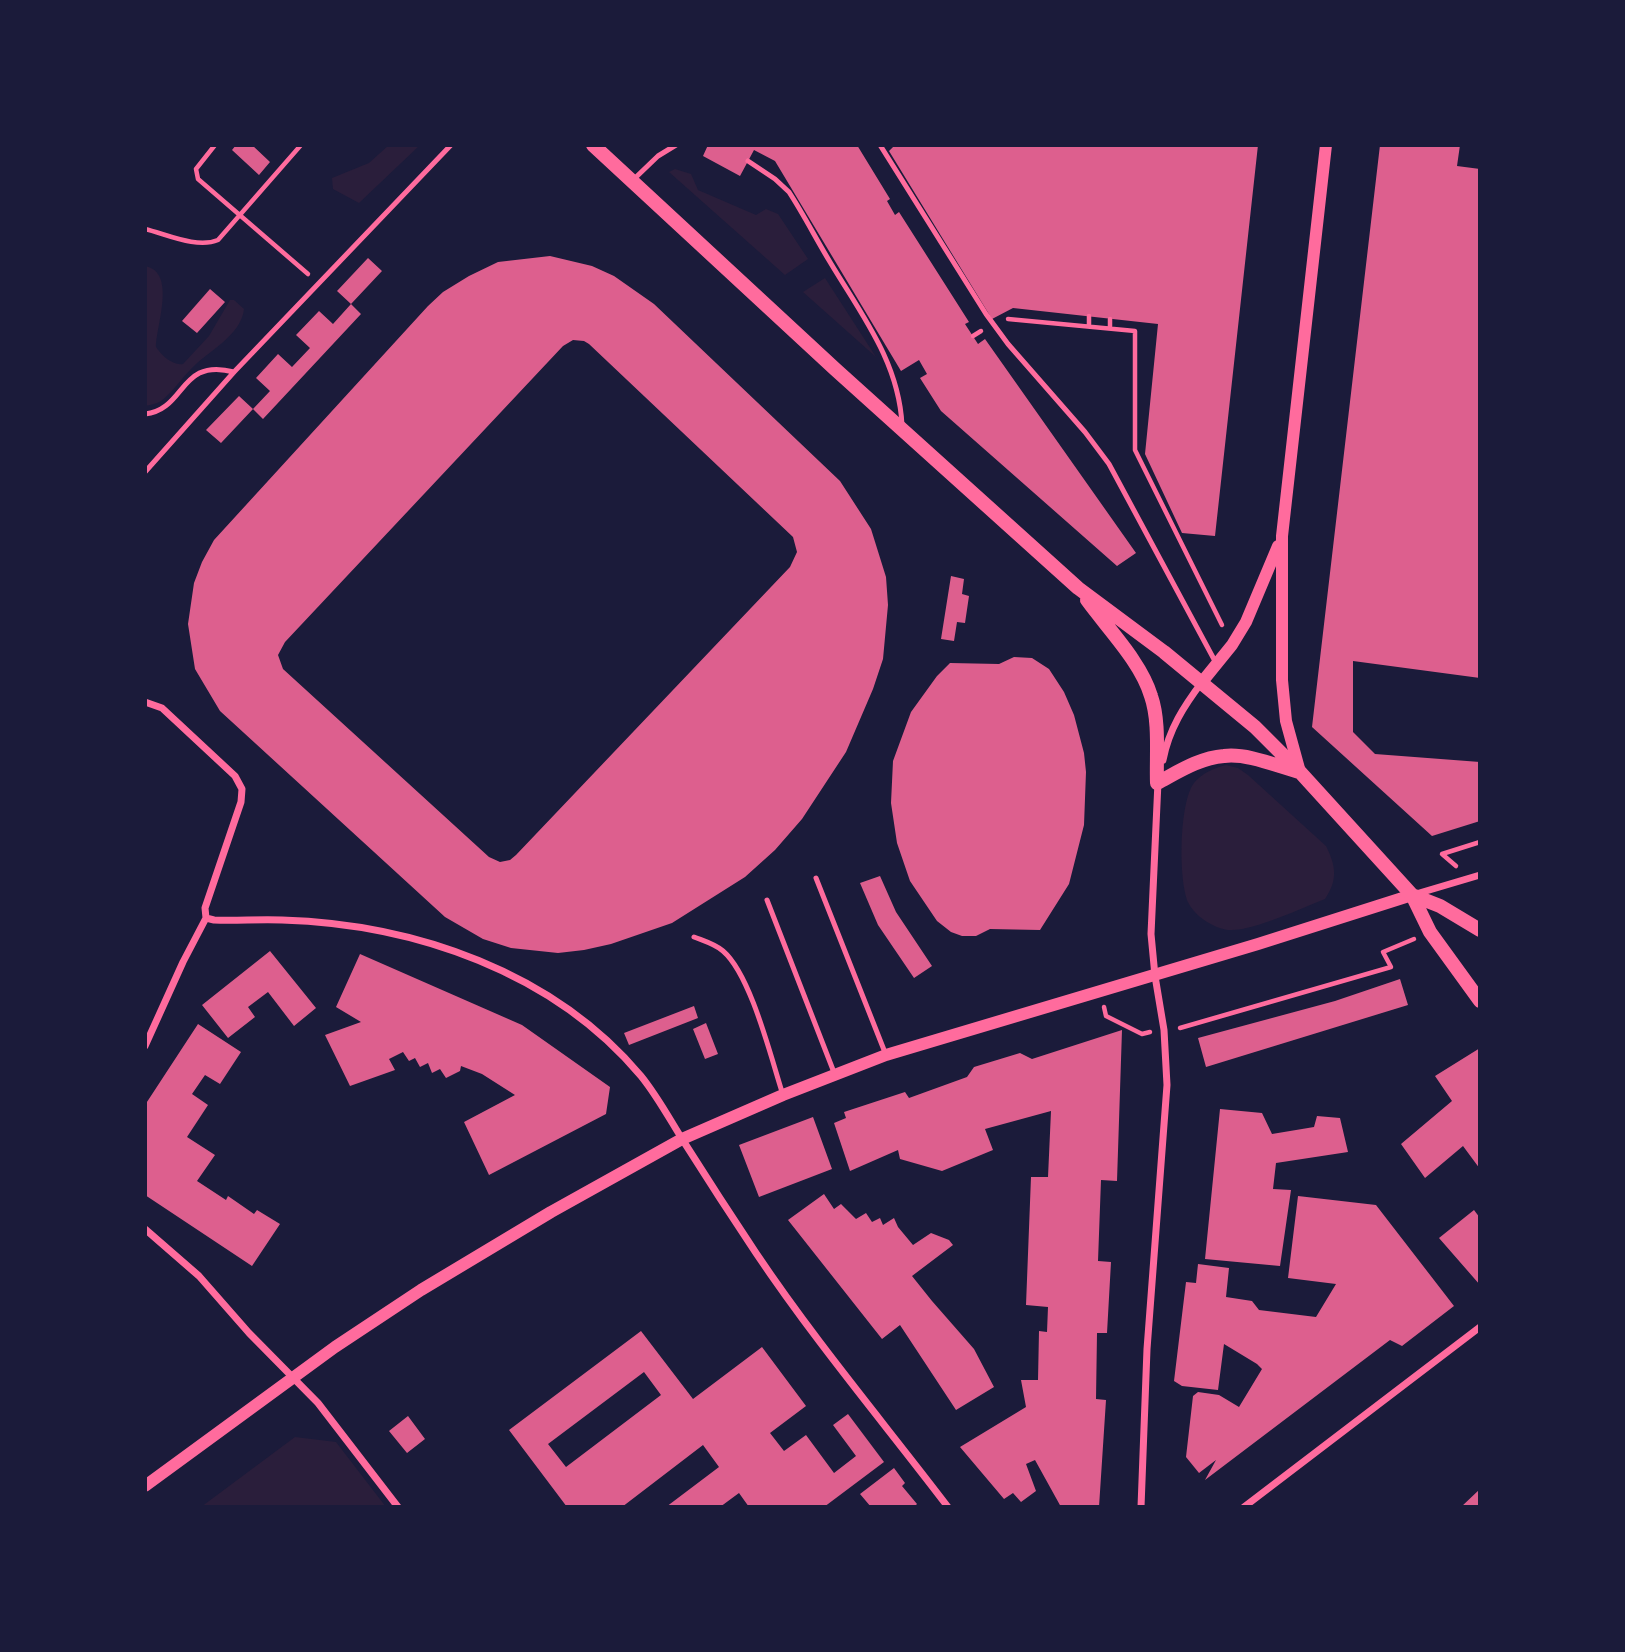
<!DOCTYPE html>
<style>
body{margin:0}
#map{position:relative;width:1625px;height:1652px;overflow:hidden;background:#1b1b3a;font-family:"Libre Baskerville",serif}
canvas{display:block}
.frame{position:absolute;inset:0;border:147px solid #1b1b3a;pointer-events:none}
</style>
<div id="map">
<canvas width="1625" height="1652"></canvas>
<div class="frame"></div>
</div>
<script>
const ctx = document.querySelector('canvas').getContext('2d');
ctx.lineJoin = 'round';
function paint(path, color) { ctx.fillStyle = color; ctx.fill(path, 'evenodd'); }
function strokePath(path, color, width, dash) { ctx.strokeStyle = color; ctx.lineWidth = width; ctx.lineCap = dash ? 'butt' : 'round'; ctx.setLineDash(dash || []); ctx.stroke(path); }
paint(new Path2D(`
 M389 145H420L359 203 333 189 332 178 369 163Z
 M675 169 691 174 698 190 756 215 766 209 778 214 808 259 785 275 669 172Z
 M145 266C177 272 156 326 156 347 161 355 173 366 183 364L209 336 230 300H234L244 309C241 336 208 351 191 369 181 379 172 393 161 401 156 404 150 405 145 406Z
 M825 278 876 357 803 292Z
 M1226 765 1238 768 1248 775 1326 846C1336 866 1338 880 1325 899 1302 908 1251 932 1228 930 1214 928 1196 917 1189 904 1178 883 1179 802 1194 783 1202 773 1214 768 1226 765Z
 M295 1437 336 1442 386 1507H201Z`), '#2a1e3b');
paint(new Path2D(`
 M236 145H252L270 162 259 175 232 150Z
 M708 145H857L890 199 887 201 895 215 899 212 969 322 965 324 978 344 985 339 1136 553 1117 566 941 411 920 378 927 374 919 360 901 371 775 161 754 150 740 176 703 156Z
 M895 145H1258L1215 536 1182 533 1145 454 1158 324 1013 308 992 319 889 151Z
 M1380 145H1460L1457 166 1480 169V678L1353 661V732L1375 754 1480 762V821L1432 836 1312 727Z
 M550 256 592 266 614 276 654 304 840 481 871 529 886 577 888 605 883 659 873 689 846 752 802 819 775 850 745 877 672 923 611 944 584 950 558 953 511 948 483 939 445 917 220 711 195 669 188 624 194 583 202 562 214 540 428 306 443 292 469 276 498 262ZM573 340 584 341 589 344 793 537 797 552 790 567 516 855 510 860 500 862 489 857 283 669 278 655 285 642 563 346Z
 M368 258 382 271 351 304 337 291Z
 M210 289 225 302 197 333 182 321Z
 M351 304 361 314 263 419 253 409 270 391 256 378 278 354 292 367 310 348 296 335 319 311 333 324Z
 M239 396 253 409 221 443 206 430Z
 M951 576 964 579 962 594 969 596 965 623 957 622 954 641 941 639Z
 M1014 657 1032 658 1049 669 1064 692 1074 715 1084 753 1086 772 1084 825 1069 884 1040 930 990 929 976 936H962L951 932 937 921 910 881 897 843 891 803 893 761 911 712 937 676 950 663 999 664Z
 M880 876 896 912 932 966 914 978 878 925 860 883Z
 M270 951 316 1008 294 1026 268 992 248 1007 255 1017 228 1038 202 1005Z
 M360 954 522 1025 610 1087 606 1114 489 1175 464 1122 515 1095 482 1074 461 1066 460 1071 446 1078 440 1069 432 1073 428 1063 420 1067 415 1058 409 1061 403 1052 389 1059 395 1070 350 1086 325 1035 361 1022 336 1007Z
 M1400 979 1408 1005 1206 1067 1198 1038 1335 1001Z
 M694 1006 698 1018 629 1045 624 1033Z
 M706 1023 718 1054 705 1059 693 1029Z
 M198 1024 241 1052 220 1084 205 1075 192 1094 208 1105 187 1137 215 1155 197 1181 226 1200 228 1196 254 1214 257 1210 280 1224 252 1266 145 1195V1105Z
 M1122 1030 1117 1181 1101 1180 1098 1261 1111 1262 1107 1333H1097L1096 1399 1106 1400 1099 1507H1061L1035 1460 1026 1464 1036 1491 1021 1502 1013 1493 1004 1499 960 1447 1026 1407 1021 1380H1038L1039 1331 1047 1332 1048 1307 1026 1305 1031 1177H1048L1051 1111 985 1129 993 1150 942 1171 900 1159 898 1150 850 1171 834 1123 846 1118 844 1112 905 1092 909 1098 967 1077 974 1067 1020 1053 1032 1059Z
 M1480 1048V1169L1463 1146 1425 1178 1401 1144 1452 1101 1435 1076Z
 M1220 1109 1262 1113 1272 1134 1314 1127 1317 1116 1340 1118 1348 1152 1276 1163 1273 1189 1291 1190 1280 1266 1205 1259Z
 M813 1117 832 1169 759 1197 739 1145Z
 M824 1194 834 1209 841 1204 856 1219 866 1213 872 1222 880 1218 883 1225 894 1218 898 1227 913 1245 931 1233 949 1240 953 1245 912 1276 932 1301 974 1349 994 1387 956 1410 900 1325 882 1339 788 1220Z
 M1298 1196 1376 1205 1454 1306 1402 1346 1390 1340 1205 1480 1216 1460 1199 1473 1186 1457 1193 1396 1198 1392 1219 1395 1239 1407 1262 1369 1257 1364 1224 1344 1218 1390 1182 1386 1174 1381 1186 1282 1196 1283 1198 1264 1229 1268 1226 1297 1252 1301 1259 1310 1316 1317 1336 1284 1288 1278Z
 M1474 1210 1480 1218V1285L1439 1238Z
 M641 1331 693 1399 762 1347 806 1406 770 1433 784 1451 806 1435 834 1473 856 1456 833 1425 848 1414 884 1462 824 1507H749L739 1493 720 1507H666L719 1467 703 1445 622 1507H567L509 1430ZM644 1372 661 1395 566 1467 548 1444Z
 M408 1416 425 1439 407 1453 389 1431Z
 M894 1468 905 1483 902 1486 917 1504 914 1507H871L860 1494Z
 M1480 1489V1507H1461Z`), '#dd5f8e');
strokePath(new Path2D(`
 M215 145 196 169 198 179 308 274
 M145 229C166 234 197 249 218 240L301 145
 M1008 319 1135 331V450L1222 625
 M1089 326V316
 M1110 328V319
 M973 336 981 331
 M1456 866 1442 854 1480 842
 M1104 1007 1106 1016 1142 1034 1150 1032
 M1180 1028 1391 967 1383 952 1414 939`), '#ff6b9d', 4.5);
strokePath(new Path2D(`
 M880 145 986 314 1008 344 1085 432 1109 464 1216 663
 M748 161 775 179 789 192C804 215 816 239 830 262 861 314 899 362 902 425
 M633 180 658 156 676 145
 M145 414C186 410 179 357 234 372
 M145 472 234 372 451 145
 M816 878 886 1055
 M767 900 835 1075
 M694 937C704 941 715 944 723 951 751 975 771 1058 783 1095`), '#ff6b9d', 5);
strokePath(new Path2D(`
 M145 702 162 708 235 776 242 789 241 802 205 908 206 918
 M1163 760C1169 729 1184 706 1202 682
 M1416 894 1480 875
 M206 918 214 920C236 921 259 919 282 920 415 924 554 972 641 1076 658 1097 670 1120 684 1142 708 1180 732 1217 756 1253 815 1341 884 1423 948 1507
 M145 1046 183 962 206 918
 M145 1229 199 1276 249 1333 318 1403 398 1507
 M1141 1507 1147 1349 1167 1085 1164 1030 1155 976 1151 934 1158 782
 M1244 1507 1480 1327`), '#ff6b9d', 7);
strokePath(new Path2D(`
 M1202 682 1232 645 1246 622 1278 546
 M1300 772 1286 721 1282 680V536L1326 145
 M145 1486 335 1347 421 1290 551 1212 682 1139 783 1095 886 1055 1258 944 1412 895`), '#ff6b9d', 12);
strokePath(new Path2D(`
 M593 145 835 369 1078 588 1164 652 1255 727 1300 772 1412 895 1430 932 1480 1001
 M1087 600C1108 629 1141 662 1151 696 1160 722 1156 756 1157 783 1178 772 1199 758 1224 756 1247 753 1277 766 1299 772
 M1412 895 1440 906 1480 930`), '#ff6b9d', 14);
</script>
